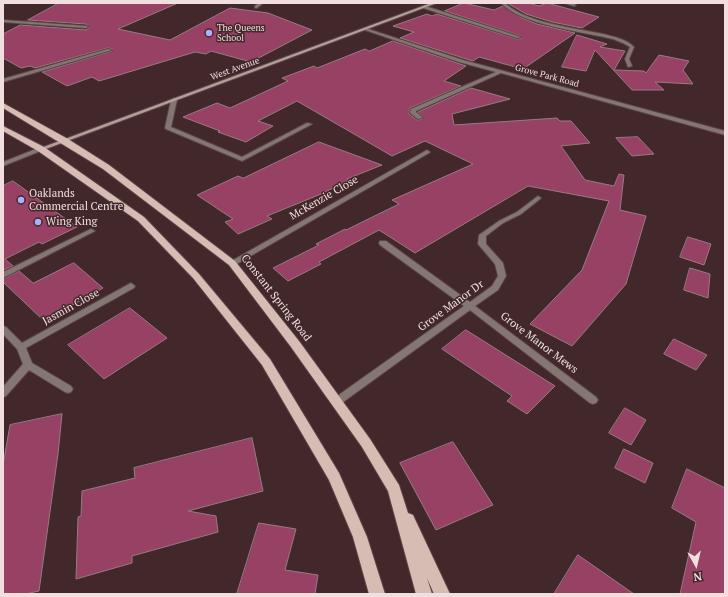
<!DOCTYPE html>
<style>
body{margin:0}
#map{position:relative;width:728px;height:597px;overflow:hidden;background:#42282a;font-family:"PT Serif",serif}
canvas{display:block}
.frame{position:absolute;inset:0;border:4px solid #f1dfe0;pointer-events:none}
.north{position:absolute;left:676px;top:545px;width:40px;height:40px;-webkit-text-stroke:3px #42282a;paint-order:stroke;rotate:172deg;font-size:11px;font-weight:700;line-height:16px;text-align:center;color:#f1dfe0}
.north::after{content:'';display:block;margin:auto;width:14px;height:18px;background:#f1dfe0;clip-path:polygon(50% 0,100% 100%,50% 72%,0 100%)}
</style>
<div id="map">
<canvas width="728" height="597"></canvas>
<div class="frame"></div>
<div class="north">N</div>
</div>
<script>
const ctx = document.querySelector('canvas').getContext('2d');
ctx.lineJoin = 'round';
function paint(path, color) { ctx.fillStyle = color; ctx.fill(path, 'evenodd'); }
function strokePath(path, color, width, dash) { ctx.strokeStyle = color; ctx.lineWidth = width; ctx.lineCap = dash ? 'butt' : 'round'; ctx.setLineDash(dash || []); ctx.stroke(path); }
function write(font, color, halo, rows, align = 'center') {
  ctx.font = font + ' "PT Serif",serif'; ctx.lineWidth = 3; ctx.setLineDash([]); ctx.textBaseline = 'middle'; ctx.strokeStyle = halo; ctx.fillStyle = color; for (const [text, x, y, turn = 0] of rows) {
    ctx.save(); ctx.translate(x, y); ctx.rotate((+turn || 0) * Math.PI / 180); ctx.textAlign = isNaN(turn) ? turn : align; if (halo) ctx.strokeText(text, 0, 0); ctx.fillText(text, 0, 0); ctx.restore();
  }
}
const building = new Path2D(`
 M59 3H178L118 29 170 40 230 8 268 13 312 30 251 62 211 51 206 54 195 52 99 81 92 77 67 86 42 72 112 51 113 49 108 48 35 68 30 66 21 68 3 58V34L20 25 86 30 89 28 86 24 28 20Z
 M464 3 494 10 503 6 522 18 537 24 575 33 523 69 479 57 473 61 400 38 414 32 393 26 427 14 432 16 437 14 517 39 522 38 521 36 445 11Z
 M512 3H528L539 6 547 3 599 17 582 28 552 22 526 14 509 4Z
 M577 35 607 44 600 47 625 51 614 70 644 71 646 73 659 55 689 61 683 70 693 84 655 82 664 90H632L595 50 586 71 562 67Z
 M393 41 466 66 444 81 461 86 410 108 409 114 417 120 423 119 424 118 418 112 471 88 510 99 452 114 454 125 557 118 560 121H571L590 143 561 146 585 180 614 186 619 174 624 175 620 210 646 216 626 284 572 346 530 324 582 270 609 201 528 186 415 253 379 230 319 262 321 264 288 281 273 268 319 245 316 244 345 229 346 230 399 204 392 200 473 164 425 141 392 156 297 101 258 121 273 126 246 142 218 132 220 131 183 117 217 103 230 108 288 81 282 78 314 66 317 68 365 49 369 51Z
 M638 137 654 154 632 156 616 138Z
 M319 142 382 165 347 179 349 180 321 194 267 216 272 219 238 234 225 222 233 219 197 195 238 176 243 178Z
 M13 181 77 227 42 244 39 242 5 259 13 266 3 270V186Z
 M688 237 711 244 704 265 680 257Z
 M74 263 103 288 44 321 3 282V279L19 271 33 283Z
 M690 268 710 274 708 298 684 290Z
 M130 308 167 338 104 379 68 345Z
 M466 330 555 386 527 414 507 401 512 396 442 349Z
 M674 339 707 355 696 370 664 354Z
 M625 408 646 420 631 445 609 433Z
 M62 414 58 454 39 591 25 594H3V465L10 425Z
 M252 438 263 491 188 511 216 516 218 532 132 556V563L76 579 78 517 81 516 82 491 135 478 134 468Z
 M453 442 493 505 436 530 400 463Z
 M624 449 653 463 645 483 615 468Z
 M687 469 725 488V594H680L696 522 672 508Z
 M259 523 296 529 285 570 318 575 315 594H237Z
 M578 555 634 594H554Z`);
paint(building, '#974264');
strokePath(building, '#987a84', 1);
const lane = new Path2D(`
 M259 3H263L257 8H255V6Z`);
const street = new Path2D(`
 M501 3H505C525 23 576 28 603 34 615 37 626 39 634 47L629 59 632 66 628 67 625 59 630 47 623 43 613 39C584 32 521 25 501 3Z
 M564 3H571L576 5 574 6Z
 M423 6H425L521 37 517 38 423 8Z
 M3 20 86 26 88 27 86 28 3 22Z
 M365 28 463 60 725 131V135L501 73 416 111V112L423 118 418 119 410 113 411 109 496 72 459 62 365 30Z
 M108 49 112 50 3 82V79Z
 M174 98 177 100 171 127 242 157 307 123 312 124 242 161 166 129 165 128 171 100Z
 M41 147 44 149 43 150 3 166V162Z
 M427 150 430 152 429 153 235 265H232L228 263Z
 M538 196 541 198 540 199 521 214 503 223 486 236V244L503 263 506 276 498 290 475 306 596 397 598 400 596 403 593 404 590 403 470 310 339 405 336 406 333 405 331 402 333 399 464 306 380 245 379 243 380 241H386L470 302 492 286 498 276 495 264 478 244 479 235 499 221 517 212Z
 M91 229 95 231 93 232 3 278V272Z
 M131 283 135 286 134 288 26 348 32 363 71 386 73 389 71 392 68 393 65 392 29 370 6 396 3 397V387L23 364 17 349 3 334V326L6 327 22 343Z`);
const secondary = new Path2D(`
 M431 3H437L43 150 38 149Z`);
const primary = new Path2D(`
 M3 103 68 139 109 165 235 261 299 341 370 439 399 485 408 513 413 515 450 594H434L427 578 432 594H416L388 491 362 447 291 347 229 265 103 169 3 108Z
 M3 126 44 147 144 217 199 274 270 359 339 473 367 537 385 594H369L353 537 329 480 262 365 193 278 138 221 38 151 3 131Z`);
strokePath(lane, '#5e4547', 2);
strokePath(street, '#5e4547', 2);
strokePath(secondary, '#5e4547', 2);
strokePath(primary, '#5e4547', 2);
paint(lane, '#847673');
paint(street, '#847673');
paint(secondary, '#b39e98');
paint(primary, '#d7bcb4');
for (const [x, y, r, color] of [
 [209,33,4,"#adaffb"],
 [21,200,4,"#adaffb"],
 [38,222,4,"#adaffb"]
]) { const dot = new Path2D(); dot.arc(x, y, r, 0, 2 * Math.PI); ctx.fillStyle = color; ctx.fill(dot); strokePath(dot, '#42282a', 1.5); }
write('9px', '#f1dfe0', '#42282a', [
 ["The Queens",217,28],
 ["School",217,38]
], 'left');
write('9px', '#f1dfe0', '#42282a', [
 ["West Avenue",235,69,-20],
 ["Grove Park Road",547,76,15]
]);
write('11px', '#f1dfe0', '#42282a', [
 ["Oaklands",29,194],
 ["Commercial Centre",29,207],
 ["Wing King",46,222]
], 'left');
write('11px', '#f1dfe0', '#42282a', [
 ["McKenzie Close",324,198,-30],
 ["Constant Spring Road",276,298,52],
 ["Grove Manor Dr",451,306,-36],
 ["Jasmin Close",71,307,-29],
 ["Grove Manor Mews",539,343,37]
]);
</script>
